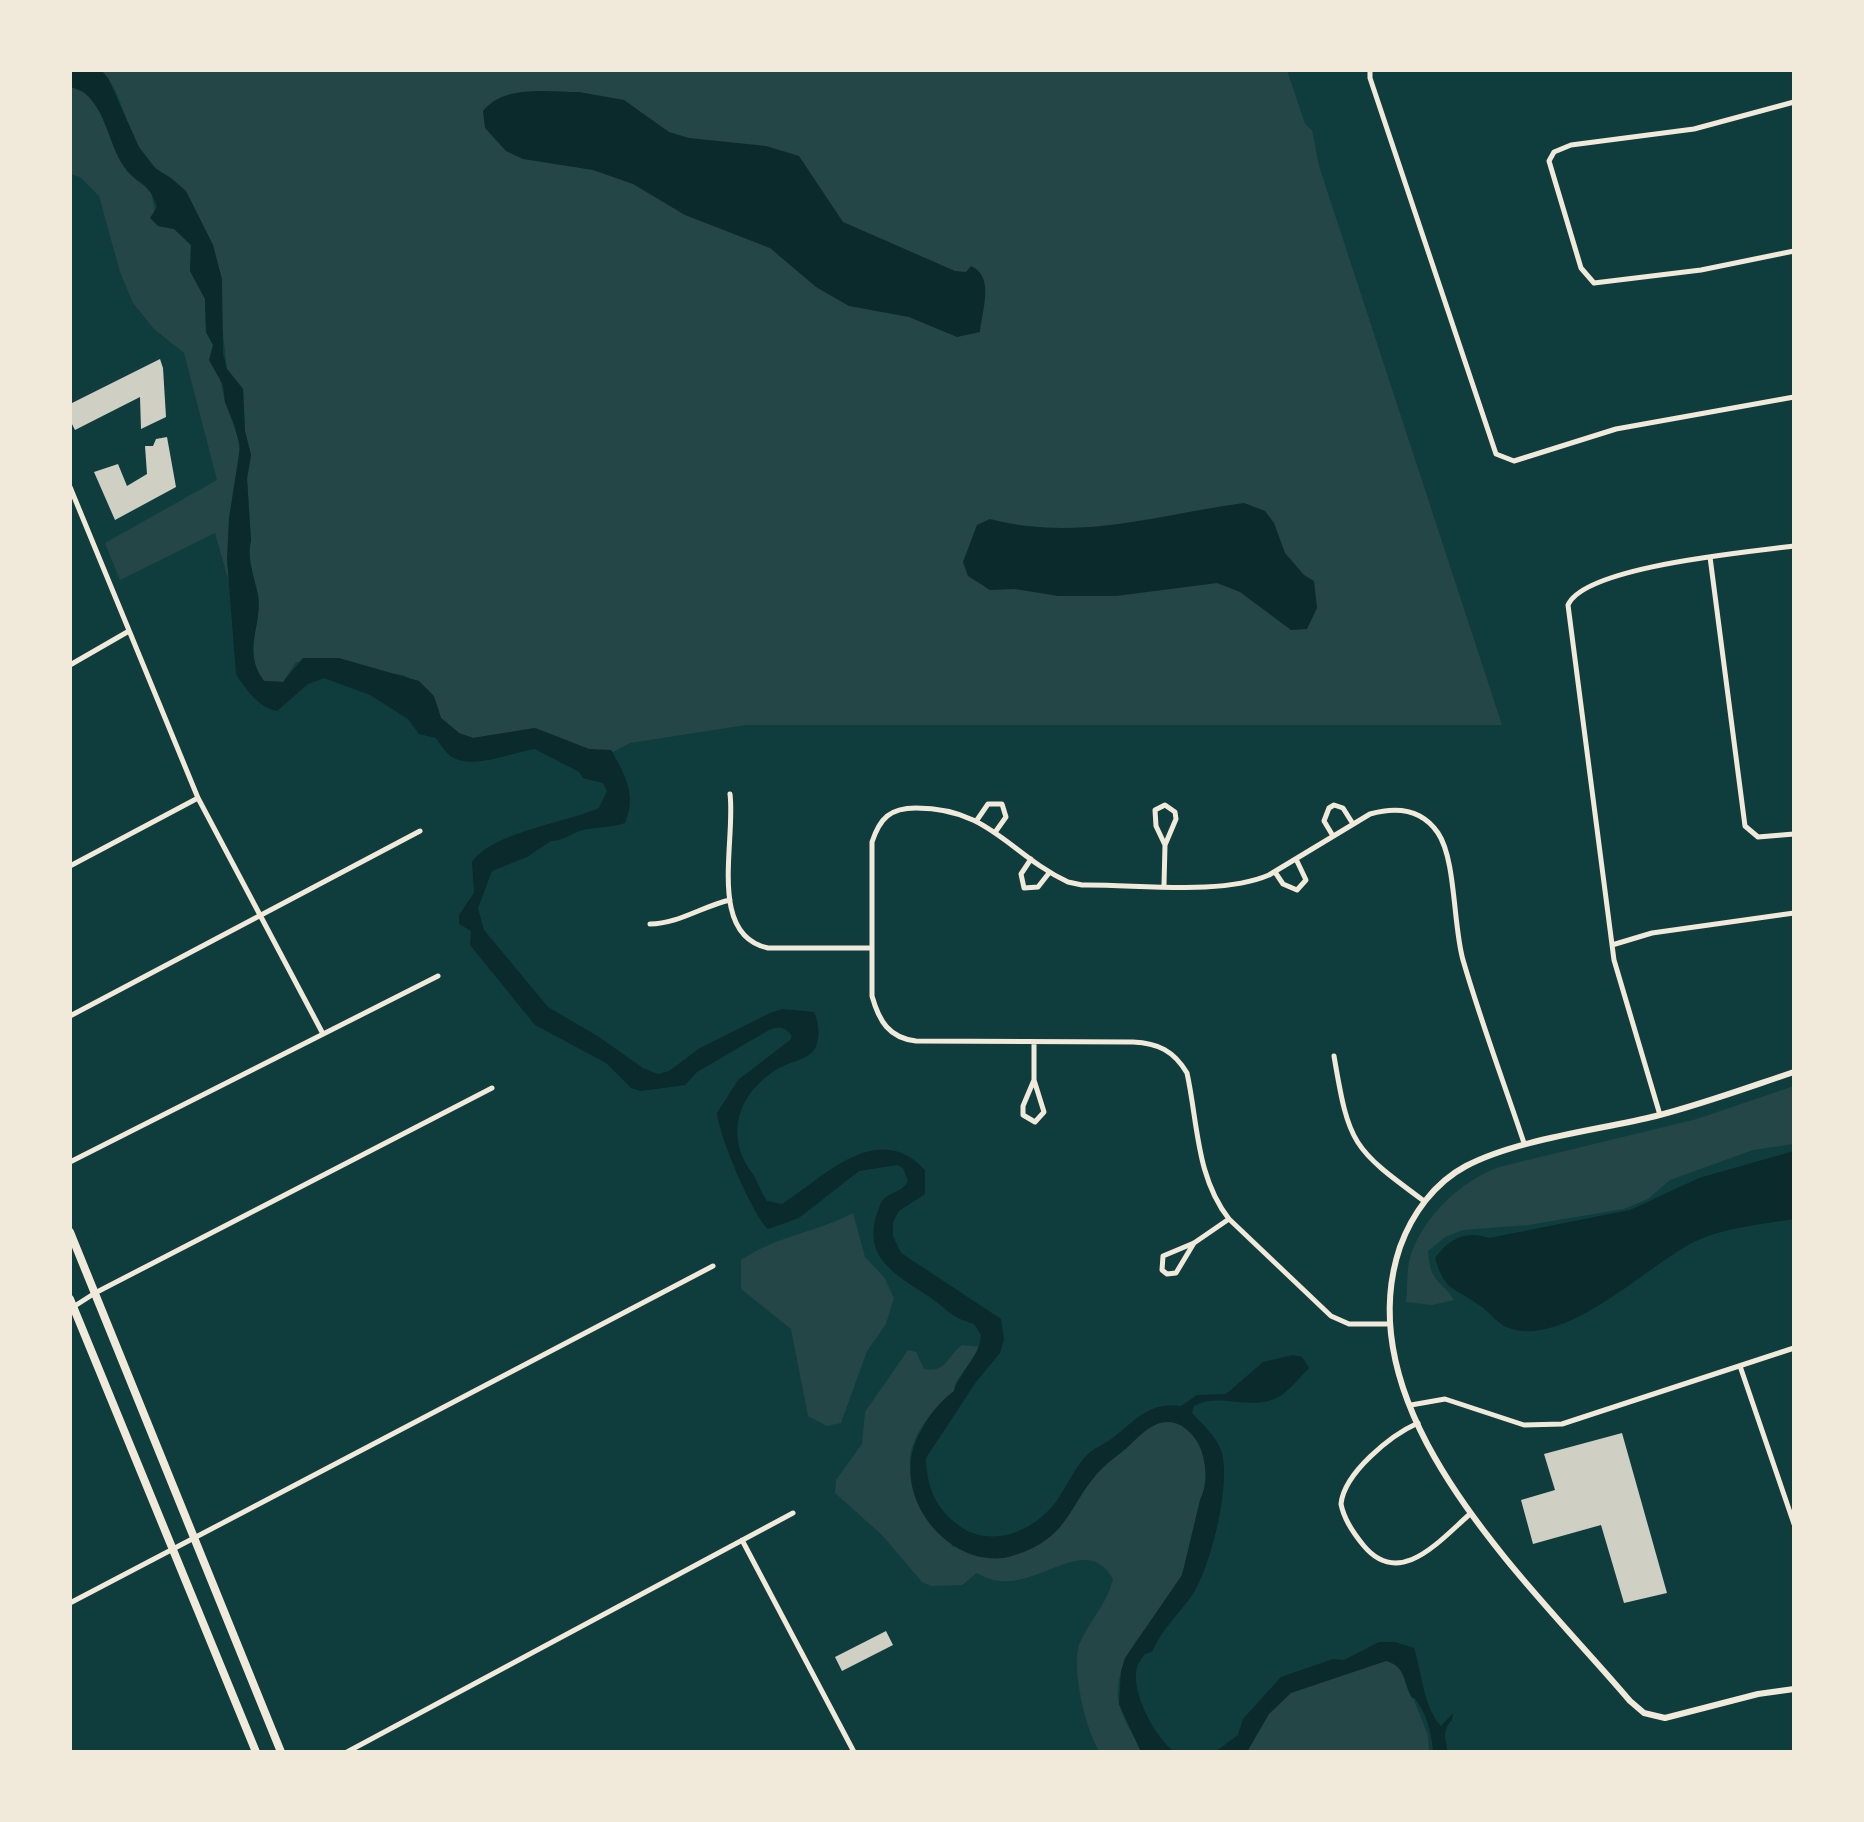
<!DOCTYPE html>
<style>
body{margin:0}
#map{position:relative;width:1864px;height:1822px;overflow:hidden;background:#0f3d3e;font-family:Signika,sans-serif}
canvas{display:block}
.frame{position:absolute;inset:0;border:72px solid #f1e9da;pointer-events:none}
</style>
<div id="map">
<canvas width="1864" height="1822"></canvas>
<div class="frame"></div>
</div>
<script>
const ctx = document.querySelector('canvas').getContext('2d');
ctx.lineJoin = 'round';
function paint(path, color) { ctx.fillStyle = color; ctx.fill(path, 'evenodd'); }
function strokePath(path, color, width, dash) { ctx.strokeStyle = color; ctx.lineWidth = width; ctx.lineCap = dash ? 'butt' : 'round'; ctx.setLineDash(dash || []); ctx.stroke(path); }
paint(new Path2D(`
 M101 70H1287L1305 124 1312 130 1319 166 1502 725H746L630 743 613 752 589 749 535 728 473 738 459 733 441 718 433 696 404 675 296 662 283 682 264 681C242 652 262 626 258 595 255 579 246 557 251 541L247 478 251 455 245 431 243 389 227 369 222 325 171 178C121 152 132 102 101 70Z
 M70 87 86 93 100 112 137 180 150 187 158 226 174 229 191 245 190 271 205 299 206 332 213 345 225 402 239 441V466L229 518V582L215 533 120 580 105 543 217 480 184 353 154 329 133 303 120 272 99 196 80 177 70 174Z
 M1794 1086V1144L1753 1150 1670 1180 1648 1199 1624 1209 1528 1225 1463 1230 1445 1237 1428 1251C1430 1284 1441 1279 1454 1300L1432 1305 1406 1302C1408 1287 1406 1269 1411 1254 1425 1215 1461 1181 1499 1167L1697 1119Z
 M853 1213 865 1257 884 1277 894 1298 886 1324 867 1351 841 1423 827 1426 808 1416 791 1329 741 1289V1260C774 1237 817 1232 853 1213Z
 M962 1345 980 1347 955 1384 954 1391C936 1404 908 1439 910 1463 911 1478 945 1531 953 1547L1059 1529C1070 1512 1081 1493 1094 1477 1103 1465 1116 1457 1128 1446 1137 1438 1145 1427 1158 1423 1199 1411 1215 1473 1200 1500 1198 1518 1188 1565 1179 1581 1159 1619 1111 1655 1119 1703 1122 1719 1135 1737 1142 1752H1100C1086 1733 1071 1667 1079 1645 1087 1625 1102 1609 1110 1589L1113 1579C1083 1525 1028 1606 977 1573L962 1585 931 1586 922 1582 882 1535 835 1493 836 1480 862 1444 865 1412 908 1350 916 1352 924 1369C947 1373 947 1356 962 1345Z
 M1396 1655 1428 1735 1429 1752H1234L1278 1696Z`), '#244646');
paint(new Path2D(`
 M70 70H101L108 78 139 147 156 169 171 178 186 191 213 245 222 279 223 354 227 369 243 389 245 431 251 455 247 479 251 541C246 556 255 580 258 595 263 626 241 650 264 681L283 682 303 658H339L419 681 434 696 441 718 459 733 473 738 535 728 589 749 611 750C625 774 637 796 625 823 610 828 597 827 583 830 571 833 564 841 551 841L527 857 492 871 478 908 484 930 548 1007 599 1037 643 1068 658 1074 669 1071 700 1048 770 1013 783 1009 814 1012C819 1022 821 1040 814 1050 806 1060 790 1062 779 1068 737 1093 724 1136 753 1174 758 1182 761 1193 767 1201L782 1204C823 1178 877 1118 925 1170V1194L899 1211 893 1222V1236L901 1253 1001 1319 1004 1339 1000 1353 976 1382 926 1458C927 1486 934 1507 958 1525 991 1550 1036 1531 1058 1499 1068 1484 1075 1467 1088 1454 1096 1447 1106 1443 1114 1437 1136 1419 1151 1401 1181 1406L1197 1395 1226 1394 1263 1362 1293 1355 1302 1357 1309 1368C1301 1376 1291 1389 1280 1396 1253 1413 1219 1391 1194 1406L1192 1413C1202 1424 1215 1435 1221 1450 1232 1482 1211 1566 1193 1594 1179 1614 1161 1630 1152 1652L1145 1654C1144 1655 1137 1665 1137 1667 1130 1691 1156 1740 1175 1752H1141L1119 1704 1121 1671 1125 1658 1182 1575 1200 1500C1207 1487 1207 1470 1203 1456 1200 1443 1193 1434 1182 1426 1161 1414 1144 1431 1130 1445 1119 1455 1106 1463 1096 1475 1079 1494 1070 1520 1051 1536 1038 1547 1020 1555 1003 1558 952 1564 904 1510 911 1460 914 1435 934 1406 954 1391 960 1371 980 1357 981 1335L974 1324C948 1316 949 1310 928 1296 892 1272 859 1256 880 1205 886 1191 900 1195 908 1181L903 1168 897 1165 859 1171 799 1218 768 1229C752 1214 719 1136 717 1113L738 1080 790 1040 792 1036C785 1027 780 1026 769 1030L697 1072 685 1085 641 1091 631 1088 606 1063 535 1025 470 945 471 931 459 924V915L474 893 472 862C493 832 565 823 599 808L607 791 603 783 583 778 579 772 535 749C512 752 474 770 452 757 446 753 440 744 436 738L419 734 408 719 370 695 324 678 308 684 277 711C257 706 247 691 236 674L227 559 229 518 240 448 235 426 225 402 223 385 209 360 213 345 206 332 205 299 190 271 191 245 174 229 158 226 150 218 157 207C150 181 135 185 123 165 107 141 103 92 70 87Z
 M579 92 624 100 669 132 689 138 766 146 799 156 843 222 955 271 966 272 971 266C995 277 982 309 980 332L957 337 909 317 849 306 816 287 770 248 685 215 633 184 593 170 523 159 506 151 485 128 483 111C504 84 548 92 579 92Z
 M1244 503 1265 511 1274 523 1285 553 1304 575 1314 581 1317 608 1307 629 1291 630 1240 592 1217 583 1116 596H1058L1015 589 990 590 968 576 963 562 977 525 990 519C1079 542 1156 515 1244 503Z
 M1794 1151V1219C1760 1225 1722 1227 1690 1244 1644 1269 1564 1348 1509 1328 1497 1324 1490 1312 1479 1305 1452 1286 1445 1291 1435 1258 1450 1238 1465 1230 1489 1238L1630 1210 1699 1178Z
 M1379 1642H1395L1414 1648C1422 1672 1423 1707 1441 1726L1453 1713 1452 1720C1442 1730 1445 1739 1448 1752H1433C1432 1736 1428 1718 1419 1704 1411 1691 1415 1705 1409 1692 1403 1678 1404 1666 1386 1661L1291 1693 1269 1714 1247 1752H1215L1238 1735 1243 1719 1281 1677 1333 1659 1344 1660Z`), '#0a2a2b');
paint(new Path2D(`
 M160 359 163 368 166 417 141 429 140 397 75 430 70 420V404Z
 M167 437 176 487 115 520 94 472 118 464 127 486 147 474 145 446H153L156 439Z
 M1622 1433 1667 1593 1624 1603 1601 1525 1533 1544 1521 1500 1555 1490 1544 1454Z
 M886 1631 893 1645 842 1671 835 1657Z`), '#cfcfc3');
strokePath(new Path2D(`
 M1370 70V78L1496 454 1514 461 1616 429 1794 397
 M1794 102 1694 129 1571 145 1554 152 1549 161 1581 268 1594 283 1701 270 1794 251
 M70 487 198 798 322 1032
 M1710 557 1745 826 1758 837 1794 834
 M70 665 129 631
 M730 794C736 841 707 935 768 948H872
 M977 820 988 804H1002L1006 817 996 831
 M1333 836 1324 821 1329 808 1334 805 1343 808 1353 824
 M1031 859 1021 874 1024 888 1038 887 1049 873
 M70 866 198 798
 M1275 872 1283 884 1297 890 1306 880 1296 859
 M1164 885 1165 845 1176 819 1175 812 1165 805 1155 810 1156 826 1165 845
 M650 924C678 924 703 906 730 900
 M1612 945 1652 933 1794 913
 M70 1016 420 831
 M1334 1056C1349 1145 1352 1148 1424 1201
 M1034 1080 1044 1112 1035 1122 1023 1115V1106L1034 1080V1042
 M1660 1115 1614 960 1568 605C1585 566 1750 552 1794 546
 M70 1162 438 976
 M1194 1243 1176 1273 1167 1274 1162 1270 1163 1256 1194 1243 1229 1219
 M70 1309 95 1293 492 1088
 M1390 1324H1349L1331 1316 1229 1219C1196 1177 1198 1123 1187 1073 1174 1051 1158 1043 1133 1042L916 1041C889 1038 879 1021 872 996V842C880 818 890 808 916 808 990 808 1009 854 1068 882L1082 885C1137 884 1220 896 1269 875L1370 814C1395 807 1421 808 1438 833 1456 860 1453 925 1463 960 1481 1022 1504 1083 1524 1143
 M1740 1366 1794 1524
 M1411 1405 1445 1399 1524 1425 1562 1424 1794 1348
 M1418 1423C1391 1435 1344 1473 1341 1504 1344 1520 1354 1534 1364 1546 1400 1589 1440 1540 1470 1514
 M742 1540 854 1752
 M70 1603 713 1266
 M347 1752 793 1513`), '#f1e9da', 5);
strokePath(new Path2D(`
 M1794 1072C1749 1087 1703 1104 1656 1116 1599 1130 1517 1139 1466 1166 1434 1183 1412 1214 1400 1247 1343 1415 1533 1586 1630 1701L1644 1713 1665 1718 1758 1694 1794 1689`), '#f1e9da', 6);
strokePath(new Path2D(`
 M70 1232 281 1752
 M70 1299 256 1752`), '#f1e9da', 8);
</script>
